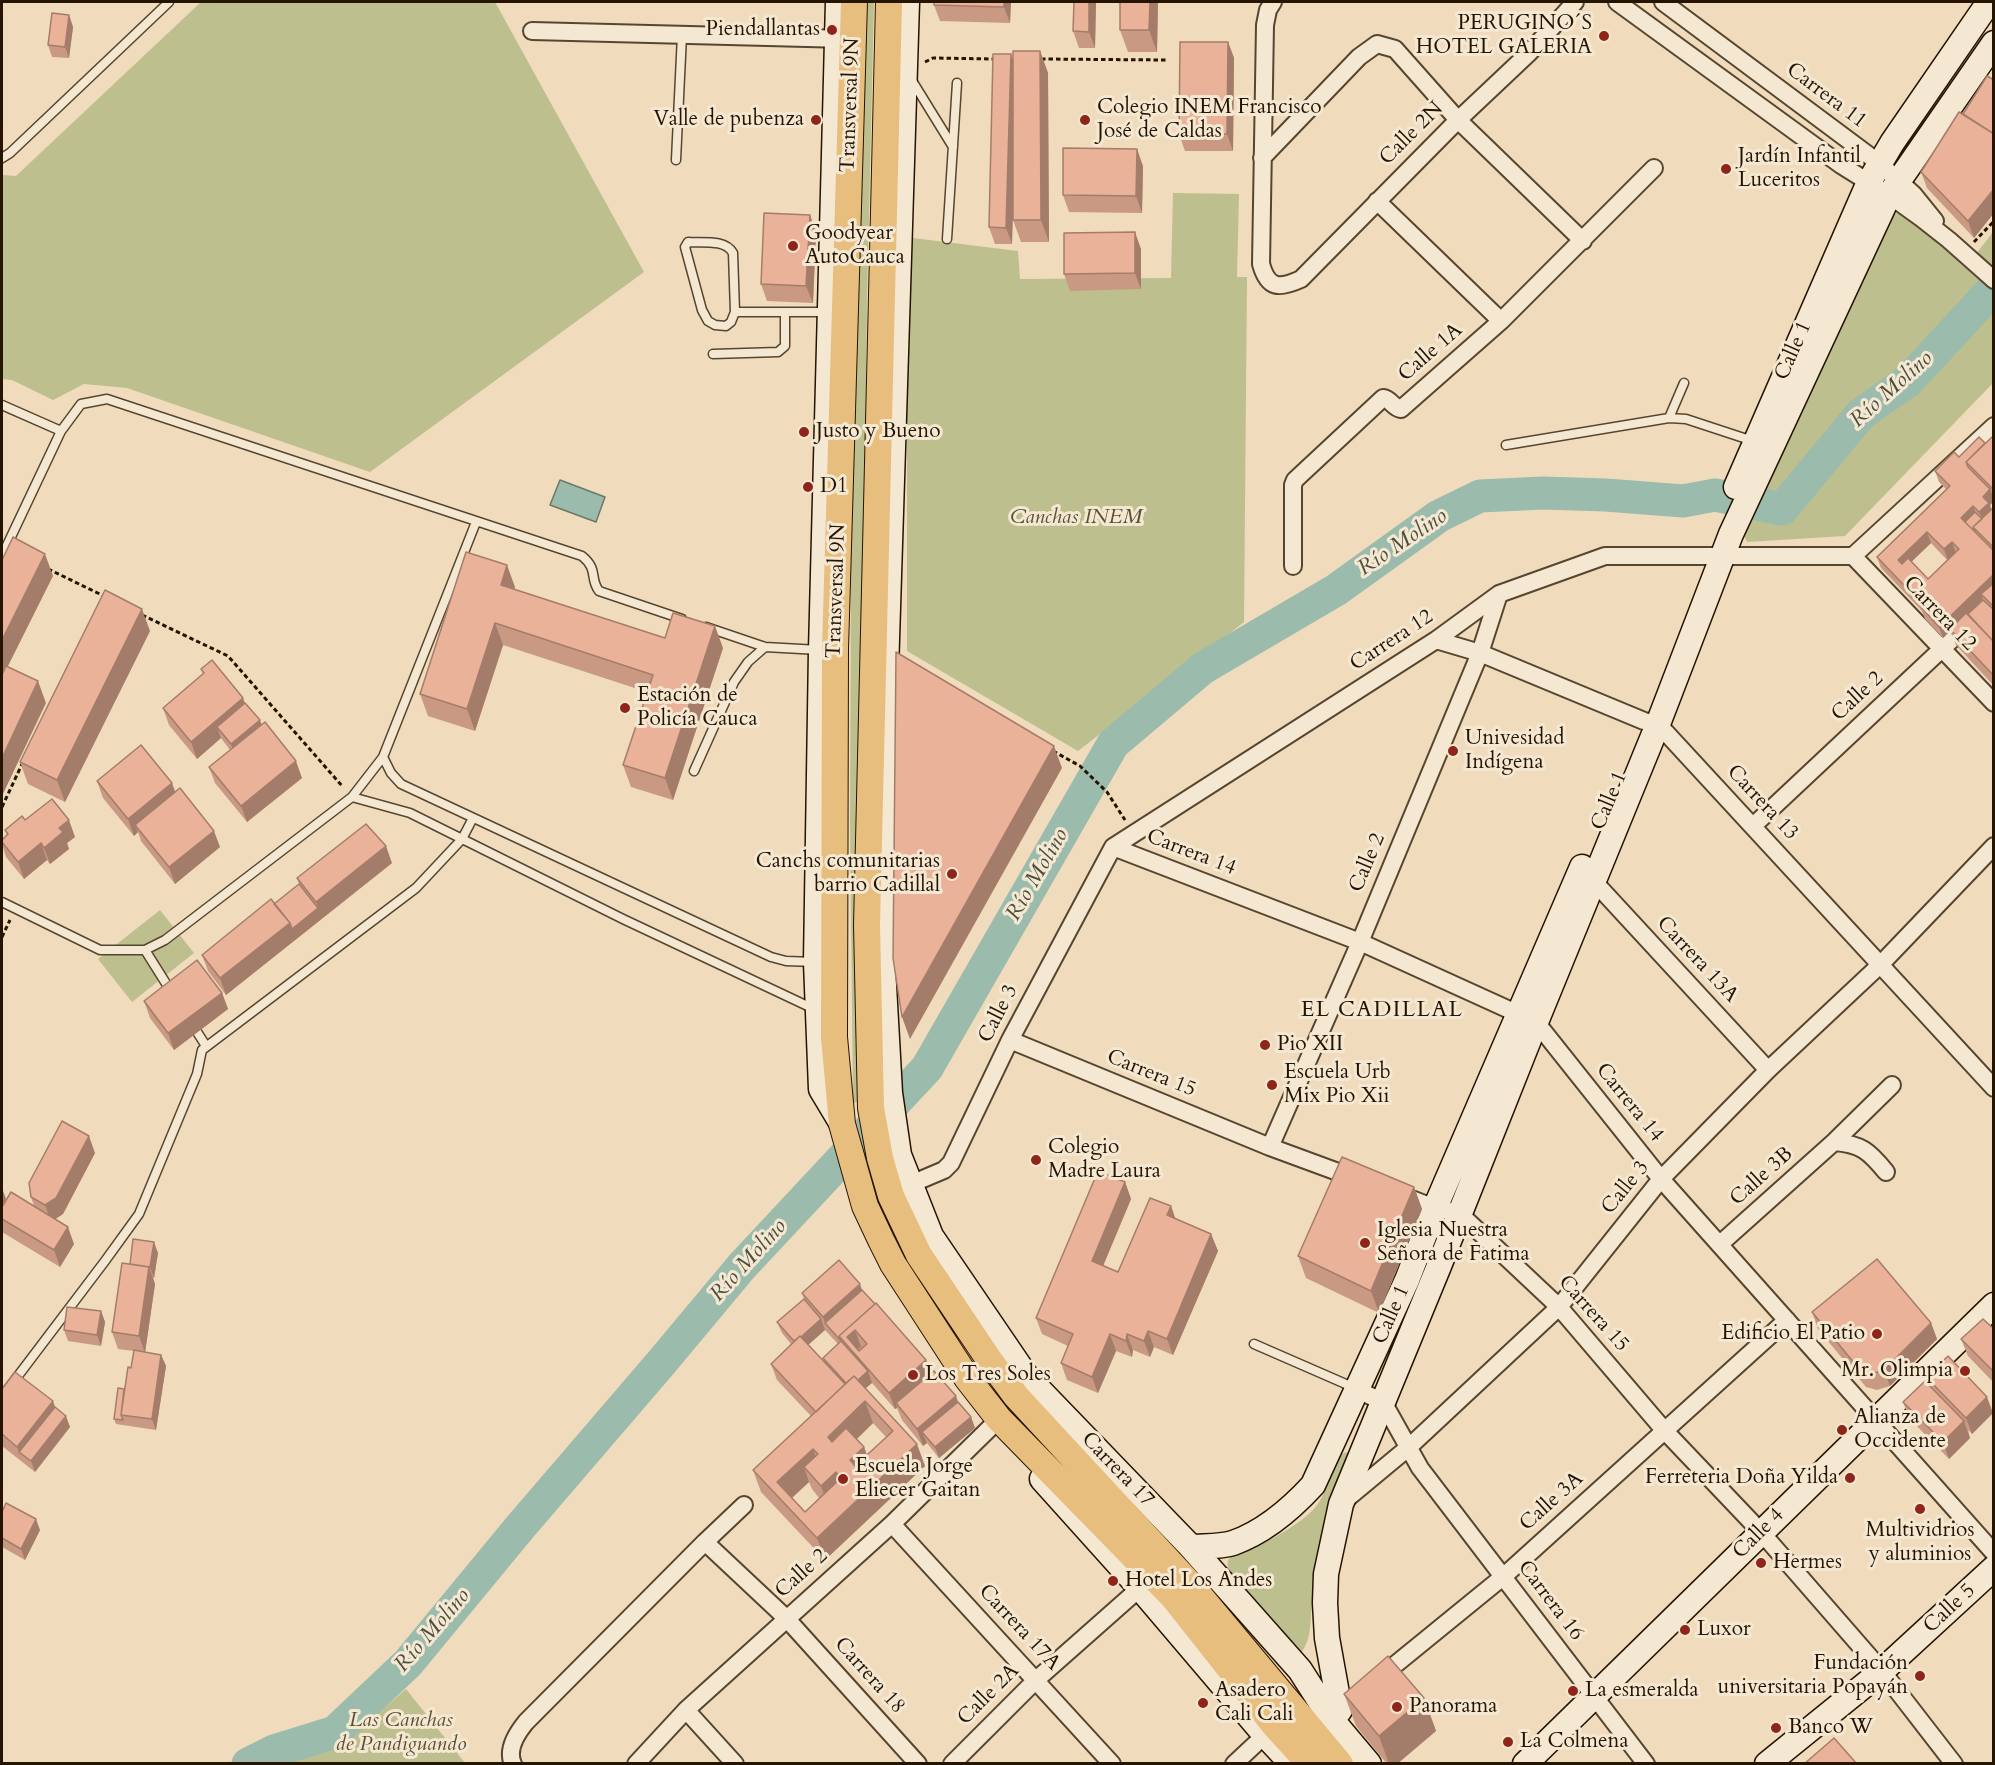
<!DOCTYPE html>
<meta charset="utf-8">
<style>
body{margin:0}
#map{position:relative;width:1995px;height:1765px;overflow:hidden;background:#f0dbbc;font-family:Cardo,serif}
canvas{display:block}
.frame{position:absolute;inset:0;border:3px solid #241400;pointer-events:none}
</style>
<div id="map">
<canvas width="1995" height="1765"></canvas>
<div class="frame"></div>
</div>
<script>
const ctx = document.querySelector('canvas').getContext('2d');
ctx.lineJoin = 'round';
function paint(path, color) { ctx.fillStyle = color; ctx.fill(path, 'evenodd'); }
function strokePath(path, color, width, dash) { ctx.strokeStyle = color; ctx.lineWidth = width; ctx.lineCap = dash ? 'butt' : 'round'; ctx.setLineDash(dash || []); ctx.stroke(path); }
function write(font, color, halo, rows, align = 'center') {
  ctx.font = font + ' Cardo,serif'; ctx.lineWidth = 6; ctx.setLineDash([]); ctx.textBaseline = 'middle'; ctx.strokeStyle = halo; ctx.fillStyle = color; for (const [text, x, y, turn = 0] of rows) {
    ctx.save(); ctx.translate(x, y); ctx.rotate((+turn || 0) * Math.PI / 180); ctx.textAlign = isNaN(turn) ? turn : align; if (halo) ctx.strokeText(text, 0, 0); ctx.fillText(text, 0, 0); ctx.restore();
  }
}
paint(new Path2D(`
 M201 2H495L644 272 370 472 127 388 84 384 53 400 12 380 2 379V175L16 176Z
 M862 2H874L867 299 864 551 863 1101 853 1103 850 825 851 550Z
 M1173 193 1239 194 1237 277H1247L1244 622 1078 751 907 651V296L913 238 1018 251 1020 279 1171 278Z
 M1898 213 1908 216 1993 293V383L1845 536 1747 542 1743 533 1883 217Z
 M1993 232V269L1976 254Z
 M160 910 194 953 132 1002 98 959Z
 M1349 1452C1337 1500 1323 1547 1313 1595 1309 1615 1314 1636 1301 1653H1298L1227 1572 1228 1560C1235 1552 1247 1550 1257 1546 1276 1537 1298 1525 1313 1510 1327 1495 1330 1473 1341 1456 1344 1452 1344 1453 1349 1452Z
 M406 1689 465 1763H283L343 1744Z`), '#bdbf8e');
const water = new Path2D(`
 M560 480 605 497 596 522 550 505Z`);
paint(water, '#9bbbad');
strokePath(water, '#6b7868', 1.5);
strokePath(new Path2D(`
 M248 1764 274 1751 335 1732 408 1663 521 1526 661 1363 742 1266 927 1068 1113 744 1203 668 1336 590 1439 516 1480 496 1543 493 1606 495 1683 501 1715 495 1782 509 1861 414 1908 381 1994 288`), '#9bbbad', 33);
const service = new Path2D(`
 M911 79 953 147
 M2 158 10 153 169 2
 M676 160 682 35
 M947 239 957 83
 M688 242C703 243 725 239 733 253L735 312 731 322 726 326 715 325 708 321 702 310 685 247Z
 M735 312H827
 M713 354 778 352 785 346V312
 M2 405 61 431
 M1669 418 1684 383
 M1506 445 1669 418 1686 419 1753 441
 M2 556 61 431 81 404 107 399 582 556C599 570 589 578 599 591L682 619
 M706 627 765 647 819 650
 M383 757 391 773 401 784 771 957 786 961 815 962
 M694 771 734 682 748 662 765 647
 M352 797 410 813 623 919 814 1009
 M2 902 100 950H145L165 940 352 797 383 757 476 522
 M145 950 172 993
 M192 1024 206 1046
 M1254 1344 1355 1388
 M2 1397 105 1261 139 1214 197 1074 202 1050 416 888 462 839 473 818`);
const minor = new Path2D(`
 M1273 2 1268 10 1265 25 1261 264C1268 289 1279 289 1301 279L1458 120 1529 53 1575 2
 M1617 2 1841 165 1889 195 1921 218 1949 240 1994 280
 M1663 2 1879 163 1914 195 1935 221
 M532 31 846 39
 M1262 158 1359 57 1377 44 1395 49 1458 120 1583 241
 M1377 201 1501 321
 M1853 556 1994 703
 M1293 566V485L1295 480 1383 398C1391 399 1393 408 1401 409L1501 321 1654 168
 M1436 640 1480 653 1644 721 1658 724 1994 1088
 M1753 826 1994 600
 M1113 847 1360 942 1536 1022 1661 1179 1994 1553
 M1587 874 1768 1070
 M1010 1040 1270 1147 1357 1179
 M1834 1142C1861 1144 1869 1151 1886 1172
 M1270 1147 1360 942 1480 653 1499 594
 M911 1184 944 1170 951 1163 1010 1040 1113 847 1436 640 1499 594 1605 556H1853L1994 426
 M1401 1195 1435 1208 1459 1213 1559 1307 1664 1430 1761 1532 1882 1671 1954 1764
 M1720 1244 1834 1142 1892 1085
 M1358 1390 1383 1402 1420 1468 1646 1764
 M1344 1501 1409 1447 1559 1307 1661 1179 1768 1070 1880 965 1994 846
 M892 1524 1112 1764
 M705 1542 786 1618 918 1764
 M1380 1677 1504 1576 1787 1320
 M686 1710 735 1764
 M513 1764C506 1749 517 1733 526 1722L705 1542 744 1505
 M636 1764 686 1710 892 1524 999 1419
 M952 1764 1036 1680 1140 1588
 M1234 1764 1265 1735`);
const secondary = new Path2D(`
 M838 2 821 650 816 962 821 1089 842 1124
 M907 2 882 798V950L890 1093 899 1155 931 1236 1027 1377 1191 1547 1300 1670 1332 1720 1369 1764
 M1736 487 1869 182 1892 143 1989 2
 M1042 1479 1140 1588 1265 1735 1292 1764
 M1191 1547C1204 1546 1221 1547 1233 1543 1264 1532 1291 1509 1313 1485L1407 1280 1435 1208 1582 867
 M1332 1720 1340 1710 1327 1638 1325 1603 1326 1574 1341 1504 1439 1266 1536 1022 1658 724 1731 534 1889 195 1994 43
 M1525 1764 1994 1305
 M1767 1764 1882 1671 1994 1568`);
const primary = new Path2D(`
 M854 2 835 649 834 1037 842 1124 865 1206 881 1240 893 1264 967 1378 999 1419 1173 1597 1275 1726 1310 1764
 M889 2 867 925 871 1108 880 1158 891 1196 919 1255 990 1361 1016 1396 1190 1584 1340 1764`);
strokePath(service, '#57462f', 11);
strokePath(minor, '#57462f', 20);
strokePath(secondary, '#241400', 27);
strokePath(primary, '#241400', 28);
strokePath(new Path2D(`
 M1041 59 1168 60
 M925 62 933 58 995 59
 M1974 242 1994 221
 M48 569 104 596
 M142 615 228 656 343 787
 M1053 751 1080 766 1107 792 1125 820
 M2 807 23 762
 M2 937 10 920`), '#241400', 3, [4.5, 3]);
strokePath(service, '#f5e8d3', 8);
strokePath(minor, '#f5e8d3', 16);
strokePath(secondary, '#f5e8d3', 24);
strokePath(primary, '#e8be7e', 26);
paint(new Path2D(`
 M934 2H1011L1010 23 940 21 934 5Z
 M1074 2H1096L1095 48H1079L1073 31Z
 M1158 2 1157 52H1128L1120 30Z
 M69 15 73 27 69 58 52 57 48 45Z
 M1228 42 1234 58 1233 151H1185L1179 134Z
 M1040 51 1048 73 1049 242H1021L1013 220V203L1012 244H995L989 227 1013 60Z
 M1994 80V213L1974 238 1927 188 1921 172 1963 114Z
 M1143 166 1142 213 1069 212 1063 195Z
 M810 215 816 232 813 303 767 301 761 284Z
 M1141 249V289L1070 291 1064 274Z
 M1994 438V501L1990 505 1991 510 1994 507V686L1956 645 1950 631 1943 638 1925 619 1922 611 1881 568 1877 557 1946 489 1939 482 1935 471 1959 457 1985 443ZM1931 543 1947 560 1928 579 1911 562Z
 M515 587 514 589 665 638 723 648 673 800 631 787 623 765 647 692 503 645 475 731 428 716 420 694Z
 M150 631 65 802 28 784 20 762Z
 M201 669 245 703 260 720 261 725 302 778 247 822 215 783 209 767 230 750 221 738 197 759 169 725 163 708 203 674Z
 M97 781 175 792 220 847 175 884 141 841 138 832 134 836 103 798Z
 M25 820 75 837 67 843 69 849 50 864 47 860 24 879 6 857 2 844V840L7 835 5 830Z
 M392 863 226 995 208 971 202 955 274 904 299 884 297 878Z
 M222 993 228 1009 174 1050 150 1018 144 1001Z
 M95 1153 63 1214 55 1219 74 1244 60 1267 2 1232V1207L34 1206 31 1197Z
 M1125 1182 1131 1199 1103 1266 1118 1272 1171 1206 1175 1219 1211 1234 1218 1251 1173 1355 1154 1347 1150 1357 1133 1350 1132 1357 1116 1351 1098 1393 1067 1380 1061 1363 1068 1346 1042 1334 1036 1318Z
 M1414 1187 1422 1209 1379 1313 1306 1278 1298 1256Z
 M158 1253 154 1278H153L155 1284 145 1352 161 1355 166 1366 156 1430 116 1424 114 1419 131 1368 134 1351 118 1349 112 1332 130 1264Z
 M862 1290 926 1360 931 1373 958 1402 971 1417 975 1428 939 1458 927 1443 923 1446 902 1420 897 1408 895 1409 872 1383 865 1388 925 1466 825 1560 761 1492 753 1470 811 1416 777 1380 771 1364 791 1344 782 1333 777 1322 804 1299 802 1293ZM825 1330 838 1344 823 1358 825 1363 808 1345ZM873 1423 886 1437 867 1455 864 1447 857 1439ZM809 1482 812 1489 819 1498 805 1512 792 1498Z
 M101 1311 105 1322 101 1346 68 1341 64 1330Z
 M1812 1312 1931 1323 1937 1339 1890 1386 1877 1390 1866 1387 1818 1329Z
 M1994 1329V1383L1968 1356 1961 1339Z
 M1926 1377 1993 1413 1972 1434 1968 1430 1970 1438 1949 1459 1909 1418 1903 1402 1929 1385Z
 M2 1389 55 1407 70 1427 35 1472 2 1446Z
 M2 1512 40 1530 25 1560 2 1547Z
 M1344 1694 1424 1698 1436 1731 1397 1764H1387L1356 1726Z`), '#c99983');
paint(new Path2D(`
 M1004 2H1011L1010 23 1004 7Z
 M1089 2H1096L1095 48 1089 32Z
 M1150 2H1158L1157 52 1149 30Z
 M69 15 73 27 69 58 65 47Z
 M1228 42 1234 58 1233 151 1227 134Z
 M1040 51 1048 73 1049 242 1041 220Z
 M1011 54 1017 71 1012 244 1006 228Z
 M1137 149 1143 166 1142 213 1136 196Z
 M1994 189V213L1974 238 1968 221Z
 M810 215 816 232 813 303 806 286Z
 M1135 232 1141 249V289L1135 273Z
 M1990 489 1994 499V501L1990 505 1993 514 1984 523 1979 512 1983 497Z
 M1973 506 1977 517 1967 527 1961 518Z
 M1927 532 1931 543 1902 571 1898 560Z
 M1952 542 1956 553 1948 561 1944 549Z
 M45 554 53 576 2 678V640Z
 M507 565 515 587 509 607 501 585Z
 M1994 574V589L1981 594 1983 599 1951 630 1950 629V631L1943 638 1939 627Z
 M142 609 150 631 65 802 57 780Z
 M495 623 503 645 475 731 467 709Z
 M715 626 723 648 673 800 665 778Z
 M38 681 46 703 2 796V758Z
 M243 698 249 714 217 727 221 738 197 759 191 742Z
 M260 720 264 731 235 755 231 744Z
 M1054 746 1062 768 910 1039 902 1017Z
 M296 761 302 778 247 822 241 806Z
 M172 783 178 799 135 825 138 832 134 836 128 819Z
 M69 820 75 837 67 843 69 849 50 864 44 848 59 828Z
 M214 831 220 847 175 884 169 867Z
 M41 843 47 860 24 879 18 862Z
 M386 846 392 863 226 995 220 978 290 923 318 908 316 902Z
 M222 993 228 1009 174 1050 168 1033Z
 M89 1136 95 1153 63 1214 51 1222 45 1205Z
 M1125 1182 1131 1199 1098 1278 1092 1261Z
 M1414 1187 1422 1209 1379 1313 1371 1291Z
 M2 1188 6 1199 2 1207Z
 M1171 1206 1177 1223 1167 1215Z
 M68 1227 74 1244 60 1267 54 1250Z
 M1211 1234 1218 1251 1173 1355 1167 1339Z
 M154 1242 158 1253 154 1278 150 1267Z
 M149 1267 155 1284 145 1353 139 1336Z
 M860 1284 866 1301 825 1323 823 1317Z
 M101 1311 105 1322 101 1346 97 1335Z
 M821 1319 825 1330 799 1353 795 1342Z
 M1931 1323 1937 1339 1890 1386 1884 1370Z
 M855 1330 861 1347 854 1352 843 1340Z
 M1148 1331 1154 1347 1150 1357 1144 1341Z
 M1110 1334 1116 1351 1098 1393 1092 1377Z
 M1127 1334 1133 1350 1132 1357 1126 1341Z
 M161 1355 166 1366 156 1430 152 1419Z
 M926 1360 932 1376 896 1403 897 1408 895 1409 889 1393Z
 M868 1371 872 1383 854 1398 850 1387Z
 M956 1396 962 1413 922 1432 927 1443 923 1446 917 1429Z
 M1987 1397 1993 1413 1972 1434 1966 1418Z
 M53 1401 59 1418 19 1452 17 1447Z
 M865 1401 873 1423 836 1459 828 1437Z
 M66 1416 70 1427 35 1472 31 1461Z
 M971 1417 975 1428 939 1458 935 1447Z
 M1964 1421 1970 1438 1949 1459 1943 1442Z
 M917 1444 925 1466 825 1560 817 1538Z
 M864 1447 872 1469 858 1482 850 1460Z
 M813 1449 821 1471 804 1467 809 1482 785 1504 777 1482Z
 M836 1472 844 1494 829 1508 821 1486Z
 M36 1519 40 1530 25 1560 21 1549Z
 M1424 1698 1436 1731 1397 1764H1389L1379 1736Z`), '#a47d6a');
const building = new Path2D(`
 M934 2H1004V7L934 5Z
 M1074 2H1089V32L1073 31Z
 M1120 2H1150L1149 30H1120Z
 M52 13 69 15 65 47 48 45Z
 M1180 42H1228L1227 134H1179Z
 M1013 51H1040L1041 220H1013Z
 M993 54H1011L1006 228 989 227Z
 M1987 76 1994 80V134L1963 114Z
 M1959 112 1994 134V189L1968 221 1921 172Z
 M1063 148 1137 149 1136 196 1063 195Z
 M764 213 810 215 806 286 761 284Z
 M1135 232V273L1064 274V233Z
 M1979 437 1985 443 1966 462 1968 467 1990 489 1983 497 1989 503 1979 512 1973 506 1961 518 1994 551V574L1939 627 1921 607 1923 605 1877 557 1950 486 1935 471 1954 452 1959 457ZM1927 532 1944 549 1952 542 1959 549 1928 579 1908 558 1902 564 1898 560Z
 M1992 437 1994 438V490L1966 462Z
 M1994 507V548L1973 527Z
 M1975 512 1982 519 1973 527 1975 532 1965 522Z
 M13 537 45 554 2 640V560Z
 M466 552 507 565 501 585 665 638 673 613 715 626 665 778 623 765 653 675 495 623 467 709 420 694Z
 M1994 583V607L1981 594Z
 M105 590 142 609 57 780 20 762Z
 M1983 600 1994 610V642L1968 614Z
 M1966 613 1994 642V676L1950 629Z
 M896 652 1054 746 902 1017 893 958Z
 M212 660 243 698 191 742 163 708 204 673 201 669Z
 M6 666 38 681 2 758V675Z
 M245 703 260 720 231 744 217 727Z
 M265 722 296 761 241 806 209 767Z
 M141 745 172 783 128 819 97 781Z
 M180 788 214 831 169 867 135 825Z
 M52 799 69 820 59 828 63 832 44 848 41 843 18 862 2 842V840L8 834 5 830 22 816 25 820Z
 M366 824 386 846 316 902 297 878Z
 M299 884 318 908 292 929 290 923 274 904Z
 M271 899 290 923 220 978 202 955Z
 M197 960 222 993 168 1033 144 1001Z
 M62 1121 89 1136 56 1198 45 1205 31 1197 29 1183Z
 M1342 1157 1414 1187 1371 1291 1298 1256Z
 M1098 1171 1125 1182 1092 1261 1118 1272 1150 1198 1171 1206 1167 1215 1211 1234 1167 1339 1148 1331 1144 1341 1127 1334 1126 1341 1110 1334 1092 1377 1061 1363 1073 1334 1036 1318Z
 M11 1192 68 1227 54 1250 2 1219V1207Z
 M133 1239 154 1242 150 1267 130 1264Z
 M1877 1259 1931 1323 1884 1370 1871 1374 1860 1370 1812 1312Z
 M839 1260 860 1284 823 1317 802 1293Z
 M122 1263 149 1267 139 1336 112 1332Z
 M862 1290 875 1304 839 1336 841 1341 825 1323Z
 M804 1299 821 1319 801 1337 800 1336 794 1341 777 1322Z
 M876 1303 926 1360 889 1393 839 1336ZM855 1330 867 1344 859 1351 847 1337Z
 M67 1307 101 1311 97 1335 64 1330Z
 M1983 1319 1994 1329V1372L1961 1339Z
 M800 1336 845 1384 816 1412 771 1364Z
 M841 1341 868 1371 858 1380 854 1376 846 1383 823 1358Z
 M134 1350 161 1355 152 1419 121 1415 128 1367 131 1368Z
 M1948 1356 1987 1397 1966 1418 1926 1377Z
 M934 1371 956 1396 917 1429 896 1403Z
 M15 1372 53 1401 17 1447 2 1434V1389Z
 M854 1376 917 1444 817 1538 753 1470ZM865 1401 893 1431 855 1466 850 1460 864 1447 846 1428 832 1442 828 1437ZM813 1449 818 1454 804 1467 821 1486 836 1472 841 1478 805 1512 777 1482Z
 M1925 1381 1964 1421 1943 1442 1903 1402Z
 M118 1388 124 1389 121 1415 123 1420 114 1419Z
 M958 1402 971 1417 935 1447 922 1432Z
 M55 1407 66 1416 31 1461 19 1452Z
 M6 1503 36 1519 21 1549 2 1538V1512Z
 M1388 1656 1424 1698 1379 1736 1344 1694Z
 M1834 1738 1857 1764H1804Z`);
paint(building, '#eab298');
strokePath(building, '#a47d6a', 1.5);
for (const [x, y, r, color] of [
 [832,30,6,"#8f2418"],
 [1604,36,6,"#8f2418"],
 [816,120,6,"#8f2418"],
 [1085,120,6,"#8f2418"],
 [1726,169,6,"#8f2418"],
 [793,246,6,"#8f2418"],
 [804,432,6,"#8f2418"],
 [808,487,6,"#8f2418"],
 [625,708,6,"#8f2418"],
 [1453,751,6,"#8f2418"],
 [952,874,6,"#8f2418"],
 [1265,1045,6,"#8f2418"],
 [1272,1085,6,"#8f2418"],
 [1036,1160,6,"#8f2418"],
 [1365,1243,6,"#8f2418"],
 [1877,1334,6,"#8f2418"],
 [1965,1371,6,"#8f2418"],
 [913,1375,6,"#8f2418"],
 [1842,1430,6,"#8f2418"],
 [1850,1478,6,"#8f2418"],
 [843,1479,6,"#8f2418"],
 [1920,1509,6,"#8f2418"],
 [1761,1563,6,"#8f2418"],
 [1113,1581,6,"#8f2418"],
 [1685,1630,6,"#8f2418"],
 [1920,1676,6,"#8f2418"],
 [1573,1691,6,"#8f2418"],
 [1203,1703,6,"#8f2418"],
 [1397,1707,6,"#8f2418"],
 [1776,1728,6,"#8f2418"],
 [1508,1742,6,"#8f2418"]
]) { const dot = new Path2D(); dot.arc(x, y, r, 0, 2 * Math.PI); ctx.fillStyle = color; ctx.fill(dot); strokePath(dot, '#f5e8d3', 2); }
write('21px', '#241400', '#f5e8d3', [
 ["PERUGINO´S",1592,24,"right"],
 ["HOTEL GALERIA",1592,48,"right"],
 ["Piendallantas",820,30,"right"],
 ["Colegio INEM Francisco",1097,108],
 ["José de Caldas",1097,132],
 ["Valle de pubenza",804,120,"right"],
 ["Jardín Infantil",1738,157],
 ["Luceritos",1738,181],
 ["Goodyear",805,234],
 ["AutoCauca",805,258],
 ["Justo y Bueno",816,432],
 ["D1",820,487],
 ["Estación de",637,696],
 ["Policía Cauca",637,720],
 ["Univesidad",1465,739],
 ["Indígena",1465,763],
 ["Canchs comunitarias",940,862,"right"],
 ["barrio Cadillal",940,886,"right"],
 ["Pio XII",1277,1045],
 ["Escuela Urb",1284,1073],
 ["Mix Pio Xii",1284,1097],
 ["Colegio",1048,1148],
 ["Madre Laura",1048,1172],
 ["Iglesia Nuestra",1377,1231],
 ["Señora de Fatima",1377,1255],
 ["Edificio El Patio",1865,1334,"right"],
 ["Mr. Olimpia",1953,1371,"right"],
 ["Los Tres Soles",925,1375],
 ["Alianza de",1854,1418],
 ["Occidente",1854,1442],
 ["Escuela Jorge",855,1467],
 ["Eliecer Gaitan",855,1491],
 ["Ferreteria Doña Yilda",1838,1478,"right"],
 ["Multividrios",1920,1531,"center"],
 ["y aluminios",1920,1555,"center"],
 ["Hermes",1773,1563],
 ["Hotel Los Andes",1125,1581],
 ["Luxor",1697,1630],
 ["Fundación",1908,1664,"right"],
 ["universitaria Popayán",1908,1688,"right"],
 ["Asadero",1215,1691],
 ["Cali Cali",1215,1715],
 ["La esmeralda",1585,1691],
 ["Panorama",1409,1707],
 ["Banco W",1788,1728],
 ["La Colmena",1520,1742]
], 'left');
write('21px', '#241400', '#f5e8d3', [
 ["Carrera 11",1826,96,37],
 ["Transversal 9N",851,105,-88],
 ["Calle 2N",1412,134,-45],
 ["Calle 1",1794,351,-66],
 ["Calle 1A",1431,353,-41],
 ["Transversal 9N",837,591,-88],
 ["Carrera 12",1939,614,46],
 ["Carrera 12",1392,641,-33],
 ["Calle 2",1858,697,-43],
 ["Calle 1",1610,801,-67],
 ["Carrera 13",1762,803,47],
 ["Carrera 14",1191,853,21],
 ["Calle 2",1368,863,-67],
 ["Carrera 13A",1697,960,47],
 ["Calle 3",999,1014,-63],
 ["Carrera 15",1151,1074,22],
 ["Carrera 14",1629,1103,51],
 ["Calle 3B",1762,1177,-42],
 ["Calle 3",1626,1188,-51],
 ["Carrera 15",1593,1314,48],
 ["Calle 1",1392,1315,-66],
 ["Carrera 17",1117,1470,46],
 ["Calle 3A",1552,1502,-42],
 ["Calle 4",1759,1534,-45],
 ["Calle 2",802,1574,-42],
 ["Carrera 16",1550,1601,53],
 ["Calle 5",1950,1609,-43],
 ["Carrera 17A",1019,1628,47],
 ["Carrera 18",869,1676,48],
 ["Calle 2A",989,1695,-45]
]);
write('italic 21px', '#5a5032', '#f5e8d3', [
 ["Canchas INEM",1076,518],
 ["Las Canchas",401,1721],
 ["de Pandiguando",401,1745]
]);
write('italic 22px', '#4e4e3d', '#f5e8d3', [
 ["Río Molino",1892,390,-42],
 ["Río Molino",1403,543,-34],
 ["Río Molino",1038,875,-60],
 ["Río Molino",749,1261,-48],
 ["Río Molino",433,1631,-49]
]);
ctx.letterSpacing = '1.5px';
write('22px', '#241400', '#f5e8d3', [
 ["EL CADILLAL",1382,1011]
]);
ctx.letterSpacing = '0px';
</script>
